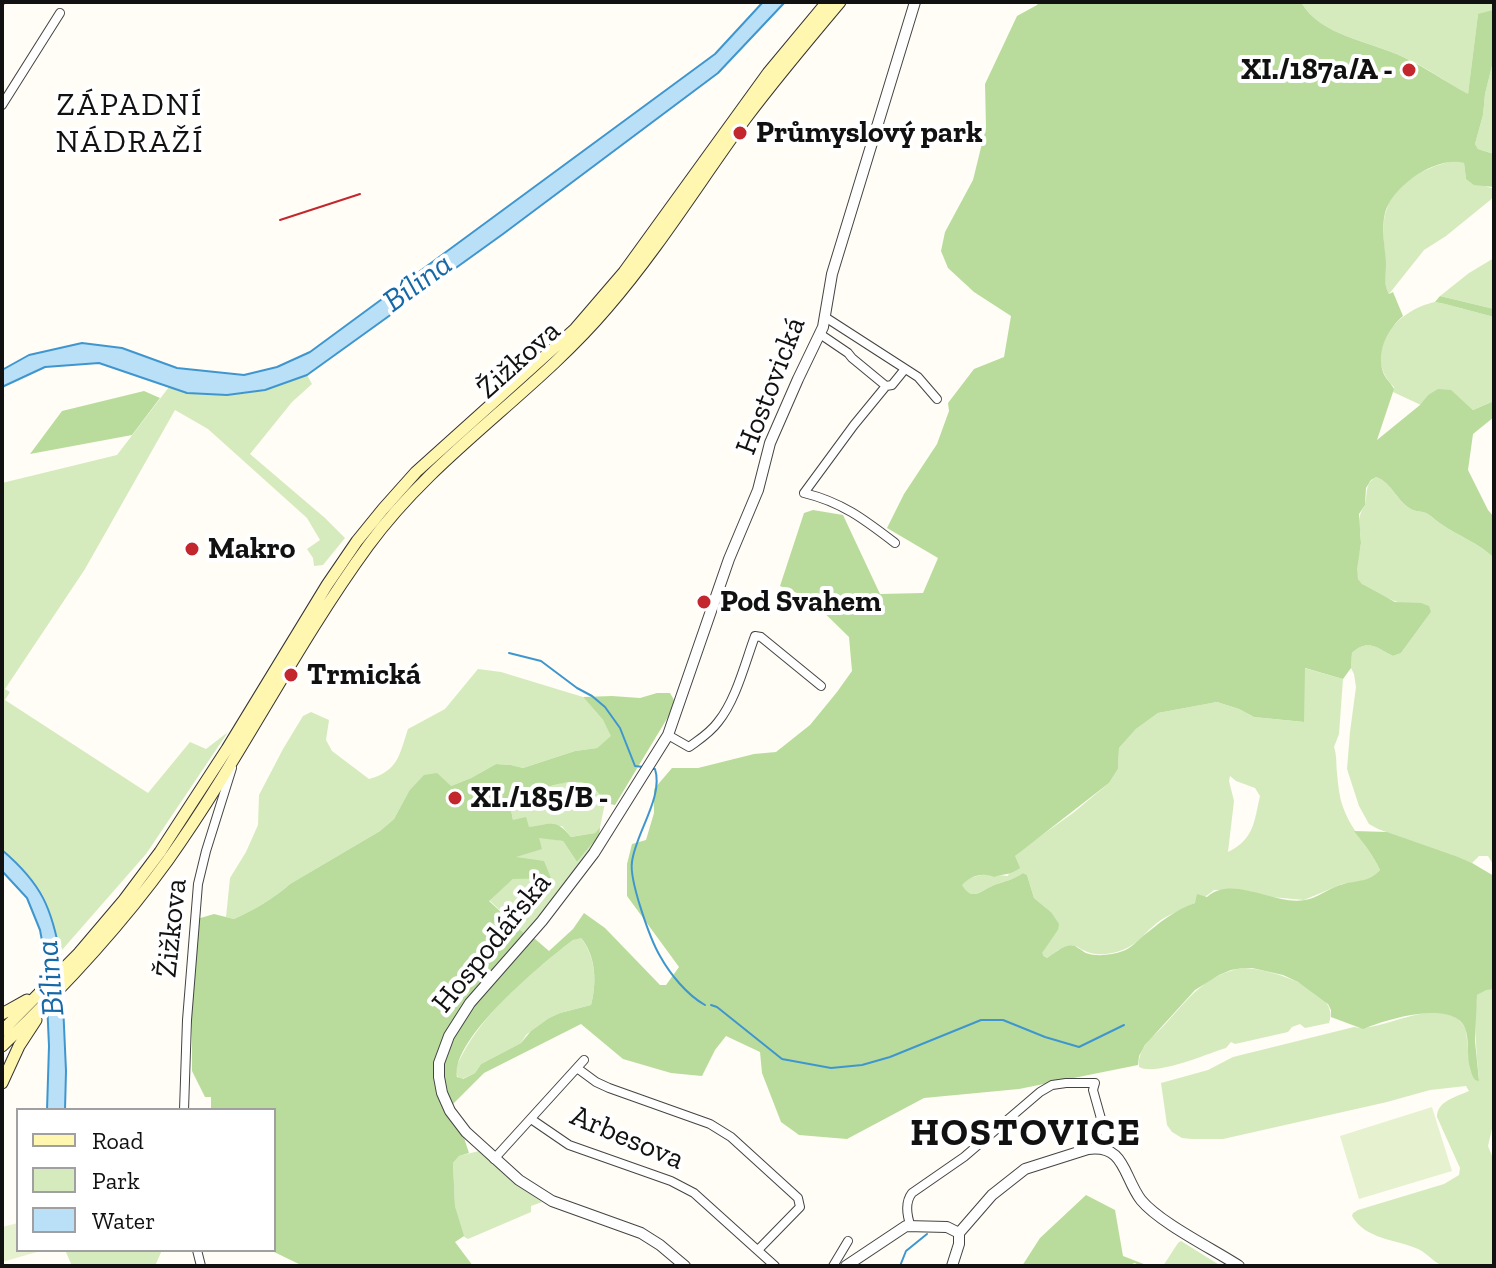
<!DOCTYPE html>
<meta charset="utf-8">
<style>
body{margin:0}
#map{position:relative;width:1496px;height:1268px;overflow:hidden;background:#fffdf5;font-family:"Zilla Slab",serif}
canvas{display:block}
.frame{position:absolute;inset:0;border:4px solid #111;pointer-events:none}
.legend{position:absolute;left:16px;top:1108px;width:260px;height:144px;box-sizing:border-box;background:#fff;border:2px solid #a0a0a0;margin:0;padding:10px 14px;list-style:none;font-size:24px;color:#111}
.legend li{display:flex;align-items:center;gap:16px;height:40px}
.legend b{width:40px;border:2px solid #a0a0a0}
</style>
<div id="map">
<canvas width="1496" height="1268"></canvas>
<div class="frame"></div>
<ul class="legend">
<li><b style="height:10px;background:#fff6b0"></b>Road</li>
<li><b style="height:22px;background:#d5ebbd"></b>Park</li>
<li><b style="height:22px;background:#b9e0f7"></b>Water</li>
</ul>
</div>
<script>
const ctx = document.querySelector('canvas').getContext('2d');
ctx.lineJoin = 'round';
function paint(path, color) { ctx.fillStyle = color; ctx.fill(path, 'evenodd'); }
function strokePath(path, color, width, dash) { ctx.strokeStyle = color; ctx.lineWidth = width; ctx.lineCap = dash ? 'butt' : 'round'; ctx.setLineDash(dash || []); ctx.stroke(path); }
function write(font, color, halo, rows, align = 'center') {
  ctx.font = font + ' "Zilla Slab",serif'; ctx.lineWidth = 8; ctx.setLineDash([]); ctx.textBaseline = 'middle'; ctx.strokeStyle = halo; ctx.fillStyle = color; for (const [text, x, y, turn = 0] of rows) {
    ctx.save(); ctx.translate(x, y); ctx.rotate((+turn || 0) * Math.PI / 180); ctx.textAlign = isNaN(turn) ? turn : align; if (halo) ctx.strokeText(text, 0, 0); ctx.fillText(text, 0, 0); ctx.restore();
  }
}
paint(new Path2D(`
 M1301 2H1494V154L1478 149 1475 144 1483 115 1485 94 1492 66 1478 14 1468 95C1447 82 1426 67 1403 57 1370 41 1320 36 1301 2Z
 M1456 160 1464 163 1466 179 1491 188 1494 187V197L1446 236 1424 250 1389 294C1382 284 1386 269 1385 257 1384 241 1381 223 1387 208 1396 180 1430 166 1456 160Z
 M1494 258V309L1440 296 1469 273Z
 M1435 302 1445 304 1494 317V401L1473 410 1451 391 1428 395 1421 405 1393 392 1394 387C1360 352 1396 310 1435 302Z
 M307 375 312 384 292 402 250 454 325 518 345 538 323 565 314 566 313 558 307 549 320 540 307 518 208 429 175 410 85 569 5 689 10 692 5 700 148 793 190 742 206 749 228 732 146 854 62 950C56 938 54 925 50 912 42 886 23 867 2 850V483L117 455 169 387C199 397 234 397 264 390 279 387 293 380 307 375Z
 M1376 477C1393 483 1397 503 1413 510 1417 512 1422 511 1426 513 1431 515 1436 521 1441 524 1458 536 1479 543 1494 558V866L1488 856H1479L1472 863 1378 829 1369 824 1359 806 1347 769 1350 732 1356 687 1354 674 1351 668 1352 653C1368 638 1377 648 1393 656L1401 653 1431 612C1411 606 1377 598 1361 583 1351 574 1361 553 1361 541 1361 533 1358 523 1360 516 1361 510 1363 510 1365 504 1368 493 1364 484 1376 477Z
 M1304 668 1343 679 1339 734 1334 747C1337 756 1336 764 1337 773 1338 783 1339 795 1342 804 1350 830 1369 846 1380 870L1375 876 1362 882 1342 884 1304 900 1271 897 1249 891 1214 890C1199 903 1181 909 1164 918 1143 931 1139 948 1112 953 1098 956 1088 954 1076 946L1058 950 1047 958 1041 953 1058 930 1051 912 1034 898 1027 875 1023 873C1014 879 1007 881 997 884 983 888 973 904 961 885 973 872 992 874 1008 876L1015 856 1018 852 1073 813 1109 783 1118 769 1119 748 1136 729 1158 713 1217 702 1239 709 1254 717 1303 722ZM1230 776 1236 781 1255 788 1260 796C1254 822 1254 839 1228 852L1234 801 1229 781Z
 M478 669 501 672 583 697 603 720 612 736 597 748 575 751 523 768 511 765 496 764 471 778 451 786 409 791 394 819 380 831 290 884C273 899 254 910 234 919L226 917 230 878 246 852 258 825 259 795 283 749 303 716 311 712 329 720 326 740 332 751 369 779C398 771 399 756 408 729L445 709Z
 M578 782C592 785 598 791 605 803L600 827 595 833 571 837 562 826 529 827 513 820 509 800 561 783Z
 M539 837 563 841 577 862 591 845 599 838 525 934 489 900 513 879V858Z
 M580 937C596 955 597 984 591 1005L560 1013 549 1018 526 1035 521 1043 481 1064 475 1073 460 1080C457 1075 455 1074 456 1068 456 1066 460 1059 461 1057 485 1010 532 972 573 940Z
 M1243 968C1267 968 1343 990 1329 1023L1305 1028 1300 1024 1292 1027 1288 1032 1235 1044 1231 1042 1226 1048C1206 1054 1157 1076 1139 1067 1137 1046 1156 1035 1168 1021 1191 996 1206 974 1243 968Z
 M1486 989H1494V1120L1488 1146 1494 1161V1266C1481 1266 1455 1268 1444 1266 1435 1264 1427 1253 1418 1249 1396 1239 1366 1240 1352 1216L1353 1213 1358 1210 1444 1184 1459 1175 1460 1168 1437 1117C1437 1101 1456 1097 1469 1091L1466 1086 1430 1090 1387 1102 1223 1139H1192L1182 1138 1172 1132 1167 1125 1161 1083 1208 1070 1233 1057 1354 1027C1384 1034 1446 988 1466 1030L1470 1070 1475 1080 1479 1079C1476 1051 1474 1023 1477 995Z
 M479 1151 515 1184 542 1202 531 1206V1212L468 1239 463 1236 455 1206 453 1163 459 1156Z
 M1181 1241 1221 1266H1163L1178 1243Z
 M65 1250H162L155 1266H72Z`), '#d5ebbd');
paint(new Path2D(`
 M1039 2H1301C1320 36 1370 41 1403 57 1425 67 1446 82 1468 94L1478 14 1493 10 1492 66 1485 94 1483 115 1475 144 1478 149 1494 154V187L1474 185 1466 179 1464 163C1437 155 1392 186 1385 213 1381 229 1385 246 1386 263 1386 274 1383 284 1389 294L1393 292 1403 316C1388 329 1376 350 1383 372 1385 378 1391 383 1394 389L1377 440 1420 405 1428 395 1438 389 1451 390 1473 410 1494 401V417L1473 434 1468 470 1488 510 1494 517V558C1479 543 1458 536 1441 524 1436 521 1431 515 1426 513 1422 511 1417 512 1413 510 1397 503 1393 483 1376 477L1371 480 1366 488 1365 505 1359 514 1361 543 1357 569 1358 579 1362 584 1395 602 1421 603 1429 606 1431 612 1401 653 1393 656C1377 648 1368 638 1352 653L1351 668 1343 679 1305 668 1304 722 1254 717 1239 709 1217 702 1158 713 1136 729 1119 748 1118 769 1109 783 1015 856 1020 868C1008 876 1006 873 994 877 983 872 970 876 962 885 973 904 983 888 997 884 1007 881 1014 879 1023 873L1027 875 1034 898 1051 912 1059 924 1058 930 1042 953 1044 956 1047 958C1054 953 1066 943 1075 946 1077 947 1084 952 1086 953 1097 957 1112 955 1123 951 1130 949 1137 941 1143 936 1158 924 1176 909 1195 903L1197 894 1207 897C1233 874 1274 906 1305 900 1317 898 1328 889 1340 885 1355 880 1369 883 1380 870 1373 855 1364 844 1354 831L1387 832 1458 857 1472 863 1494 876V989L1486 990 1477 995 1475 1041 1479 1081 1475 1080C1465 1065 1470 1047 1466 1031 1457 997 1385 1020 1363 1029L1331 1017V1010L1328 1004 1298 982 1283 975 1252 968H1243L1231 970 1219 975 1195 990 1145 1045 1139 1056 1138 1065 1019 1089 924 1098 847 1139 799 1135 781 1122 762 1073 760 1052 726 1036 715 1050 702 1076 671 1073 623 1059 581 1024 484 1073 453 1104 469 1153 459 1156 453 1163 455 1206 464 1236 455 1242 473 1266H303L270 1250H274V1110H218L216 1108 211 1110V1097H205L192 1071V1007L197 919 214 914 234 919C254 910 273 899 290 884L380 831 394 819 409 791 424 775 437 773 451 786 471 778 496 764 511 765 523 768 575 751 597 748 611 736 603 720 583 697 612 696 640 698 657 693H670L674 700 671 712 615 805 605 803C600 795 596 788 587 784 567 776 529 794 509 800L513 820 526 817 529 827C551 824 556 818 571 837L595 833 600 827 599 838 591 845 577 862 563 841 539 838 542 849 516 857 544 861 551 878 513 879 489 901 525 934 534 938 549 951 573 929 584 913 605 928 660 985H666L679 967 627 896V864L632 844 646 840 654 813V789L672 768H698L754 754 776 752 810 725 837 692 852 671 849 637 809 598 780 586 804 513 813 510 843 515 880 594 923 593 938 558 887 528 904 494 937 444 949 411 948 403 974 369 1004 357 1011 316 974 292 948 268 941 251 945 232 973 180 986 127 985 84 1017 16 1037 5ZM581 938C596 955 597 984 591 1005L560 1013 549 1018 531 1031 521 1043 481 1064 475 1073 463 1079 457 1077C450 1039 544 962 573 940Z
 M1440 296 1494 309V317L1445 304 1435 302Z
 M144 391 160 398 132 435 30 454 62 411Z
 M1086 1195 1115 1210 1123 1256 1149 1266H1139L1135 1263 1126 1266H1022L1040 1238Z`), '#b9dc9c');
paint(new Path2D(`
 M1432 1107 1452 1171 1359 1199 1340 1136Z
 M18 1223V1250H36L37 1252 2 1262V1227Z`), '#e6f2cf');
const water = new Path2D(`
 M763 2H785L718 73 503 234 307 375 265 390 227 395 187 393 99 363 45 367 2 387V370L29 355 82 343 122 348 177 368 244 375 277 367 310 352 715 54Z
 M2 850C42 884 52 908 61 959L66 1071 65 1110H47L49 1046 45 957 40 930 27 898 2 871Z`);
paint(water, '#b9e0f7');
strokePath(water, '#3f96cf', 2);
strokePath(new Path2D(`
 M509 653 541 661 577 688 592 696 605 707 620 728 635 766 643 767
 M653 769H655C664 797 635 834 632 862 629 880 650 939 660 956 670 974 687 995 705 1005
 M711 1005 717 1007 782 1059 831 1068 862 1065 890 1057 981 1020H1003L1045 1037 1079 1047 1124 1025
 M900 1266 906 1251 927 1234`), '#3f96cf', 2);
const minor = new Path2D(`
 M2 105 60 13
 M825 317 918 377 937 399
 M820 334 848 353 852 358 886 386
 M895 543C865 520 842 502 804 493L854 425 886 386 892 385 905 369
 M668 735 689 747C700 739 710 733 718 722 736 700 745 663 755 636L761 637 821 686
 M577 1068 596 1082 609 1088 710 1124 731 1137 798 1198 800 1207 758 1250
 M184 1110 187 1020 198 884 206 851 232 768
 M531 1119 569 1145 671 1181 694 1193 775 1266
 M494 1159 584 1060
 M911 1227C907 1216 905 1202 912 1193L964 1157 1040 1092 1052 1085 1066 1083H1095L1093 1090 1107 1140 1105 1149
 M197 1250 201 1266
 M833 1266 848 1241`);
const tertiary = new Path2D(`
 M959 1233 992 1195 1025 1169 1088 1149C1125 1144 1123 1176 1141 1200 1160 1223 1213 1249 1239 1266
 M685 1266 660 1245 641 1233 552 1201 519 1180 466 1132 450 1111 442 1093 439 1077V1063L449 1036 470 1003 542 921 594 853 668 735 729 559 758 490 770 443 798 379 823 327 832 274 915 2
 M846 1266 906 1226 947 1227 959 1233
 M952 1266 959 1244V1233`);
const secondary = new Path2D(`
 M2 1014 27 1000
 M2 1031 79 953 124 900 160 852 227 749 327 585 357 541 383 509 416 472 575 329 624 272 768 73 827 2
 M2 1046C63 988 119 928 168 860 240 759 295 646 368 546 436 453 533 395 607 308 658 249 700 181 746 118 776 78 808 40 840 2
 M2 1083 19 1046 36 1020`);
strokePath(minor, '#444', 10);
strokePath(tertiary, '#444', 12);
strokePath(secondary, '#333', 13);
strokePath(minor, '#fff', 8);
strokePath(tertiary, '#fff', 10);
strokePath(secondary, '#fff6b0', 11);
strokePath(new Path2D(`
 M2 5 6 2
 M280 220 360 194`), '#c4262e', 2);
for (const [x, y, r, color] of [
 [1409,70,8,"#c4262e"],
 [740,133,8,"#c4262e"],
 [192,549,8,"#c4262e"],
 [704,602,8,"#c4262e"],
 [291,675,8,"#c4262e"],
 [455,798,8,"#c4262e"]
]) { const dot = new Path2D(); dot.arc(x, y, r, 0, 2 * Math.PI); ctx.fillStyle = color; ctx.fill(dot); strokePath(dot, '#fff', 3); }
write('bold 30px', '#111', '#fff', [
 ["XI./187a/A -",1393,70,"right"],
 ["Průmyslový park",756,133],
 ["Makro",208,549],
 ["Pod Svahem",720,602],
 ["Trmická",307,675],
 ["XI./185/B -",471,798]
], 'left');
write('30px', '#111', '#fff', [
 ["Žižkova",519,360,-42],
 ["Hostovická",771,386,-69],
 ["Žižkova",172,928,-84],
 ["Hospodářská",492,943,-51],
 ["Arbesova",627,1138,23]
]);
ctx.letterSpacing = '2px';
write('32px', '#111', '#fff', [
 ["ZÁPADNÍ",130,106],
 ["NÁDRAŽÍ",130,143]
]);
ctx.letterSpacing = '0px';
write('italic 32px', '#1768a6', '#fff', [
 ["Bílina",418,283,-36],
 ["Bílina",51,978,-95]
]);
ctx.letterSpacing = '2px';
write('bold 38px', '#111', '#fff', [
 ["HOSTOVICE",1026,1134]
]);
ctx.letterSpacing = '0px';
</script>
